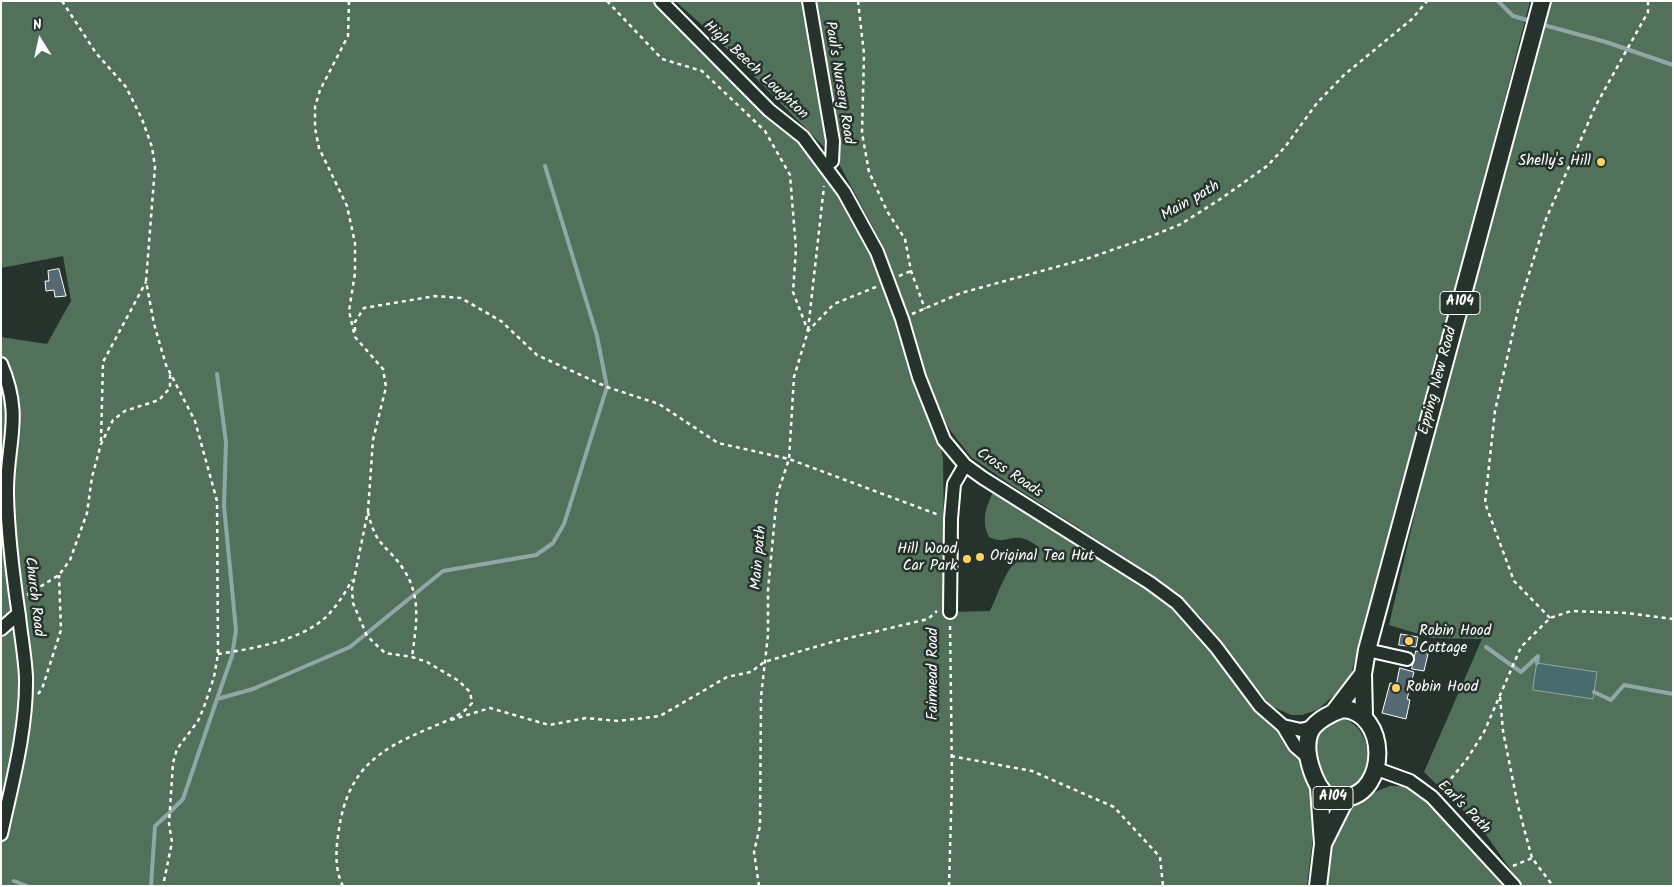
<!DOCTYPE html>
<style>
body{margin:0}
#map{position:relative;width:1674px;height:887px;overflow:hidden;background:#26332d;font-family:Kalam,sans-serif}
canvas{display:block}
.frame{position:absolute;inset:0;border:2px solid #fff;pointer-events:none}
.north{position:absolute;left:15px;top:15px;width:50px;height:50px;-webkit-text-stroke:4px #26332d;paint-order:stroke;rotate:350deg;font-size:14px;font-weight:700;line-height:20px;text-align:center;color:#fff}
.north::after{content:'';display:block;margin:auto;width:18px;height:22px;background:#fff;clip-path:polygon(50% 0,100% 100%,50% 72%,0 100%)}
</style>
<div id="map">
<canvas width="1674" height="887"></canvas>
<div class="frame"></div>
<div class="north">N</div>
</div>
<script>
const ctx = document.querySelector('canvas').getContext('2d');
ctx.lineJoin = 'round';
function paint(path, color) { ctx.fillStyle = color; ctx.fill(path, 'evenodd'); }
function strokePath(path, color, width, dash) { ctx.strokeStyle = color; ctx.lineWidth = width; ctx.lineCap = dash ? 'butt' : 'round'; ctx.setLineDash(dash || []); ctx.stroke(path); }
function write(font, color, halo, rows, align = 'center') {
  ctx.font = font + ' Kalam,sans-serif'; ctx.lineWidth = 5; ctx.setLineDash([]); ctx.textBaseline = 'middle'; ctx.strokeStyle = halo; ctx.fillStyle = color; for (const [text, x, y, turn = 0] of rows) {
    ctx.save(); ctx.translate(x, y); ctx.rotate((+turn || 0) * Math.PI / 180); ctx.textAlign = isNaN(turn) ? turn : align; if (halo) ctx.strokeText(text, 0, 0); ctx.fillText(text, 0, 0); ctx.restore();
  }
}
paint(new Path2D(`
 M1 1H657L805 145 830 178 852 217 875 266 940 443 943 459 945 612 990 611C996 599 1005 572 1014 564 1019 560 1029 557 1036 553L1037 546C1013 528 1009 547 989 537 981 520 986 508 993 492L1152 590 1185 620 1256 706 1281 734 1306 771 1313 796 1312 845 1307 886H1V337L47 344 71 301 63 256 1 268Z
 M675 1H1530L1427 401 1351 674 1337 693 1317 710 1302 715H1291L1271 706 1200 616 1160 580 1013 486 971 457 950 430 933 396 884 248 837 160 711 33Z
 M1548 1H1673V886H1522L1482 829 1424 772 1482 639 1432 638 1389 625 1430 448Z
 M1339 719C1367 719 1378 768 1359 785 1354 790 1343 791 1337 794L1327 786 1316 757 1314 744 1321 730Z
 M1390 786H1409L1421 790 1508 886H1326C1334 828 1330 808 1390 786Z`), '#52715a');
const water = new Path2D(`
 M1537 663 1597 672 1593 699 1533 690Z`);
paint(water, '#486c6d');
strokePath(water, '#91a7a7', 1);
strokePath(new Path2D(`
 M1498 1 1513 16 1531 21
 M1540 24 1606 42 1673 65
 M217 374 226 442 224 506 236 630 232 656 217 699
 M1486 647 1521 672 1538 656 1537 663
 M1594 692 1611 700 1624 685 1673 694
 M170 812 183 799 217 699 253 689 350 647 443 571 536 555 553 543 564 524 607 387 597 336 545 166
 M14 881 27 886
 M151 886 155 826 168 814`), '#91a7a7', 4);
const building = new Path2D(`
 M59 269 66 296 55 297 54 290 46 291 45 281H49L48 271Z
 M1401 634 1418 637 1416 647 1399 645Z
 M1416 651 1428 654 1424 671 1412 669Z
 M1400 668 1414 672 1407 699 1410 700 1406 719 1382 713 1390 683 1396 684Z`);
paint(building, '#566873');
strokePath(building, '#fff', 1);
const minor = new Path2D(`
 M661 1 769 110 803 137 844 192 877 252 902 319 919 377 944 440 965 465 983 478 1150 583 1177 603 1216 647 1260 706 1283 726 1295 746 1310 759
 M809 1 833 141 832 161 826 166
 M1 364C24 418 6 443 7 495 8 535 13 576 19 616 21 636 25 656 26 677 27 730 12 783 1 834
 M950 612 951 519 954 484 965 465
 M1 629 18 614
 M1367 650 1407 659
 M1283 726 1301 730 1316 726
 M1377 769 1410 781 1432 797 1514 886`);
const major = new Path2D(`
 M1343 709C1388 712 1389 792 1345 798 1340 799 1334 798 1329 798 1314 786 1301 749 1311 730 1317 720 1333 712 1343 709Z
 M1334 712 1363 674
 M1364 716 1363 674 1367 650 1542 1
 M1323 844 1346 798
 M1318 886 1323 844 1319 788`);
strokePath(minor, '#fff', 16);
strokePath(major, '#fff', 20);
strokePath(new Path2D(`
 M62 1 96 53 126 87 142 119 152 147 155 167 146 281 154 324 166 365 195 421 217 501 218 654 214 677 204 707 198 721 177 749 173 763 169 824 172 842 163 886
 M607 1 662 59 702 71 765 131 790 175 796 249 793 292 808 331
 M858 1 864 54 862 133 869 172 887 211 905 239 911 271 925 309
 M899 276 911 271
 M912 314 961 293 1089 258 1152 236 1181 224 1222 198 1267 166 1285 147 1317 103 1344 75 1412 19 1427 1
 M808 330 824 186
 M355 331V322L364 308 435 296 461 298 501 321 537 355 607 387 659 404 718 443 789 459 939 515
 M101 441 103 362 146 282
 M368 512C376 548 387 544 404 570 422 598 416 626 412 657
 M27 595 59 575 70 560 87 513 92 477 101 444 113 420 125 411 159 400 170 388V371
 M1550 618 1514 581 1485 503 1495 411 1519 306 1546 219 1596 105 1648 12V1
 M218 654C251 649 300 641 326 617 337 606 345 593 352 580
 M38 694 42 689 61 630 59 575
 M1500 697 1503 731 1518 806 1532 858 1553 886
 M451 720 490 708 549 725 586 718 618 721 660 716 727 677 751 672 764 662 832 642 928 619 937 611
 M951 756 1032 771 1114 807 1160 857 1163 886
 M1441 791 1467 759 1484 732 1521 647 1550 618 1571 611 1626 613 1673 619
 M1513 866 1532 858
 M343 886C334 869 336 847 339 829 348 770 377 750 430 728 445 721 461 717 472 703L470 692 459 681 427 662 412 657 385 653 367 636 353 603 352 589 368 511 373 440 386 387 383 369 355 337 349 311 355 273V243L347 206 319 148 315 128V107L320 90 348 36 349 1
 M759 886 754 852 760 826 761 697 768 635V590L777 495 789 459 794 377 808 331 834 304 878 286
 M949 886 952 780 950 622`), '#fff', 2.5, [4, 4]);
strokePath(minor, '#26332d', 12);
strokePath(major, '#26332d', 16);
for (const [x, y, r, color] of [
 [1601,162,5,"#ffd166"],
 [980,557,5,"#ffd166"],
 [967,559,5,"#ffd166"],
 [1409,641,5,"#ffd166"],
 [1396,688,5,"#ffd166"]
]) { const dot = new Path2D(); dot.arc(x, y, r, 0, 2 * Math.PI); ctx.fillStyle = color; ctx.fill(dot); strokePath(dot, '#26332d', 2); }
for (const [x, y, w] of [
 [1460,303,40],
 [1333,798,40]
]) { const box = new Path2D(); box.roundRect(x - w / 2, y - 11.5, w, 23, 4); ctx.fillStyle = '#26332d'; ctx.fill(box); strokePath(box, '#fff', 1); }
write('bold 14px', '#fff', null, [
 ["A104",1460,303],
 ["A104",1333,798]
]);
write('15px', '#fff', '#26332d', [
 ["High Beech Loughton",755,71,43],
 ["Paul's Nursery Road",838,83,81],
 ["Main path",1191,202,-30],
 ["Epping New Road",1439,381,-75],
 ["Cross Roads",1009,474,34],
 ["Main path",760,558,-85],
 ["Church Road",33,597,83],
 ["Fairmead Road",934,674,-90],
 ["Earl's Path",1463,808,45]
]);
write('15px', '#fff', '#26332d', [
 ["Shelly's Hill",1591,162,"right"],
 ["Hill Wood",957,550,"right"],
 ["Car Park",957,567,"right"],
 ["Original Tea Hut",990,557],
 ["Robin Hood",1419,632],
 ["Cottage",1419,649],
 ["Robin Hood",1406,688]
], 'left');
</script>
